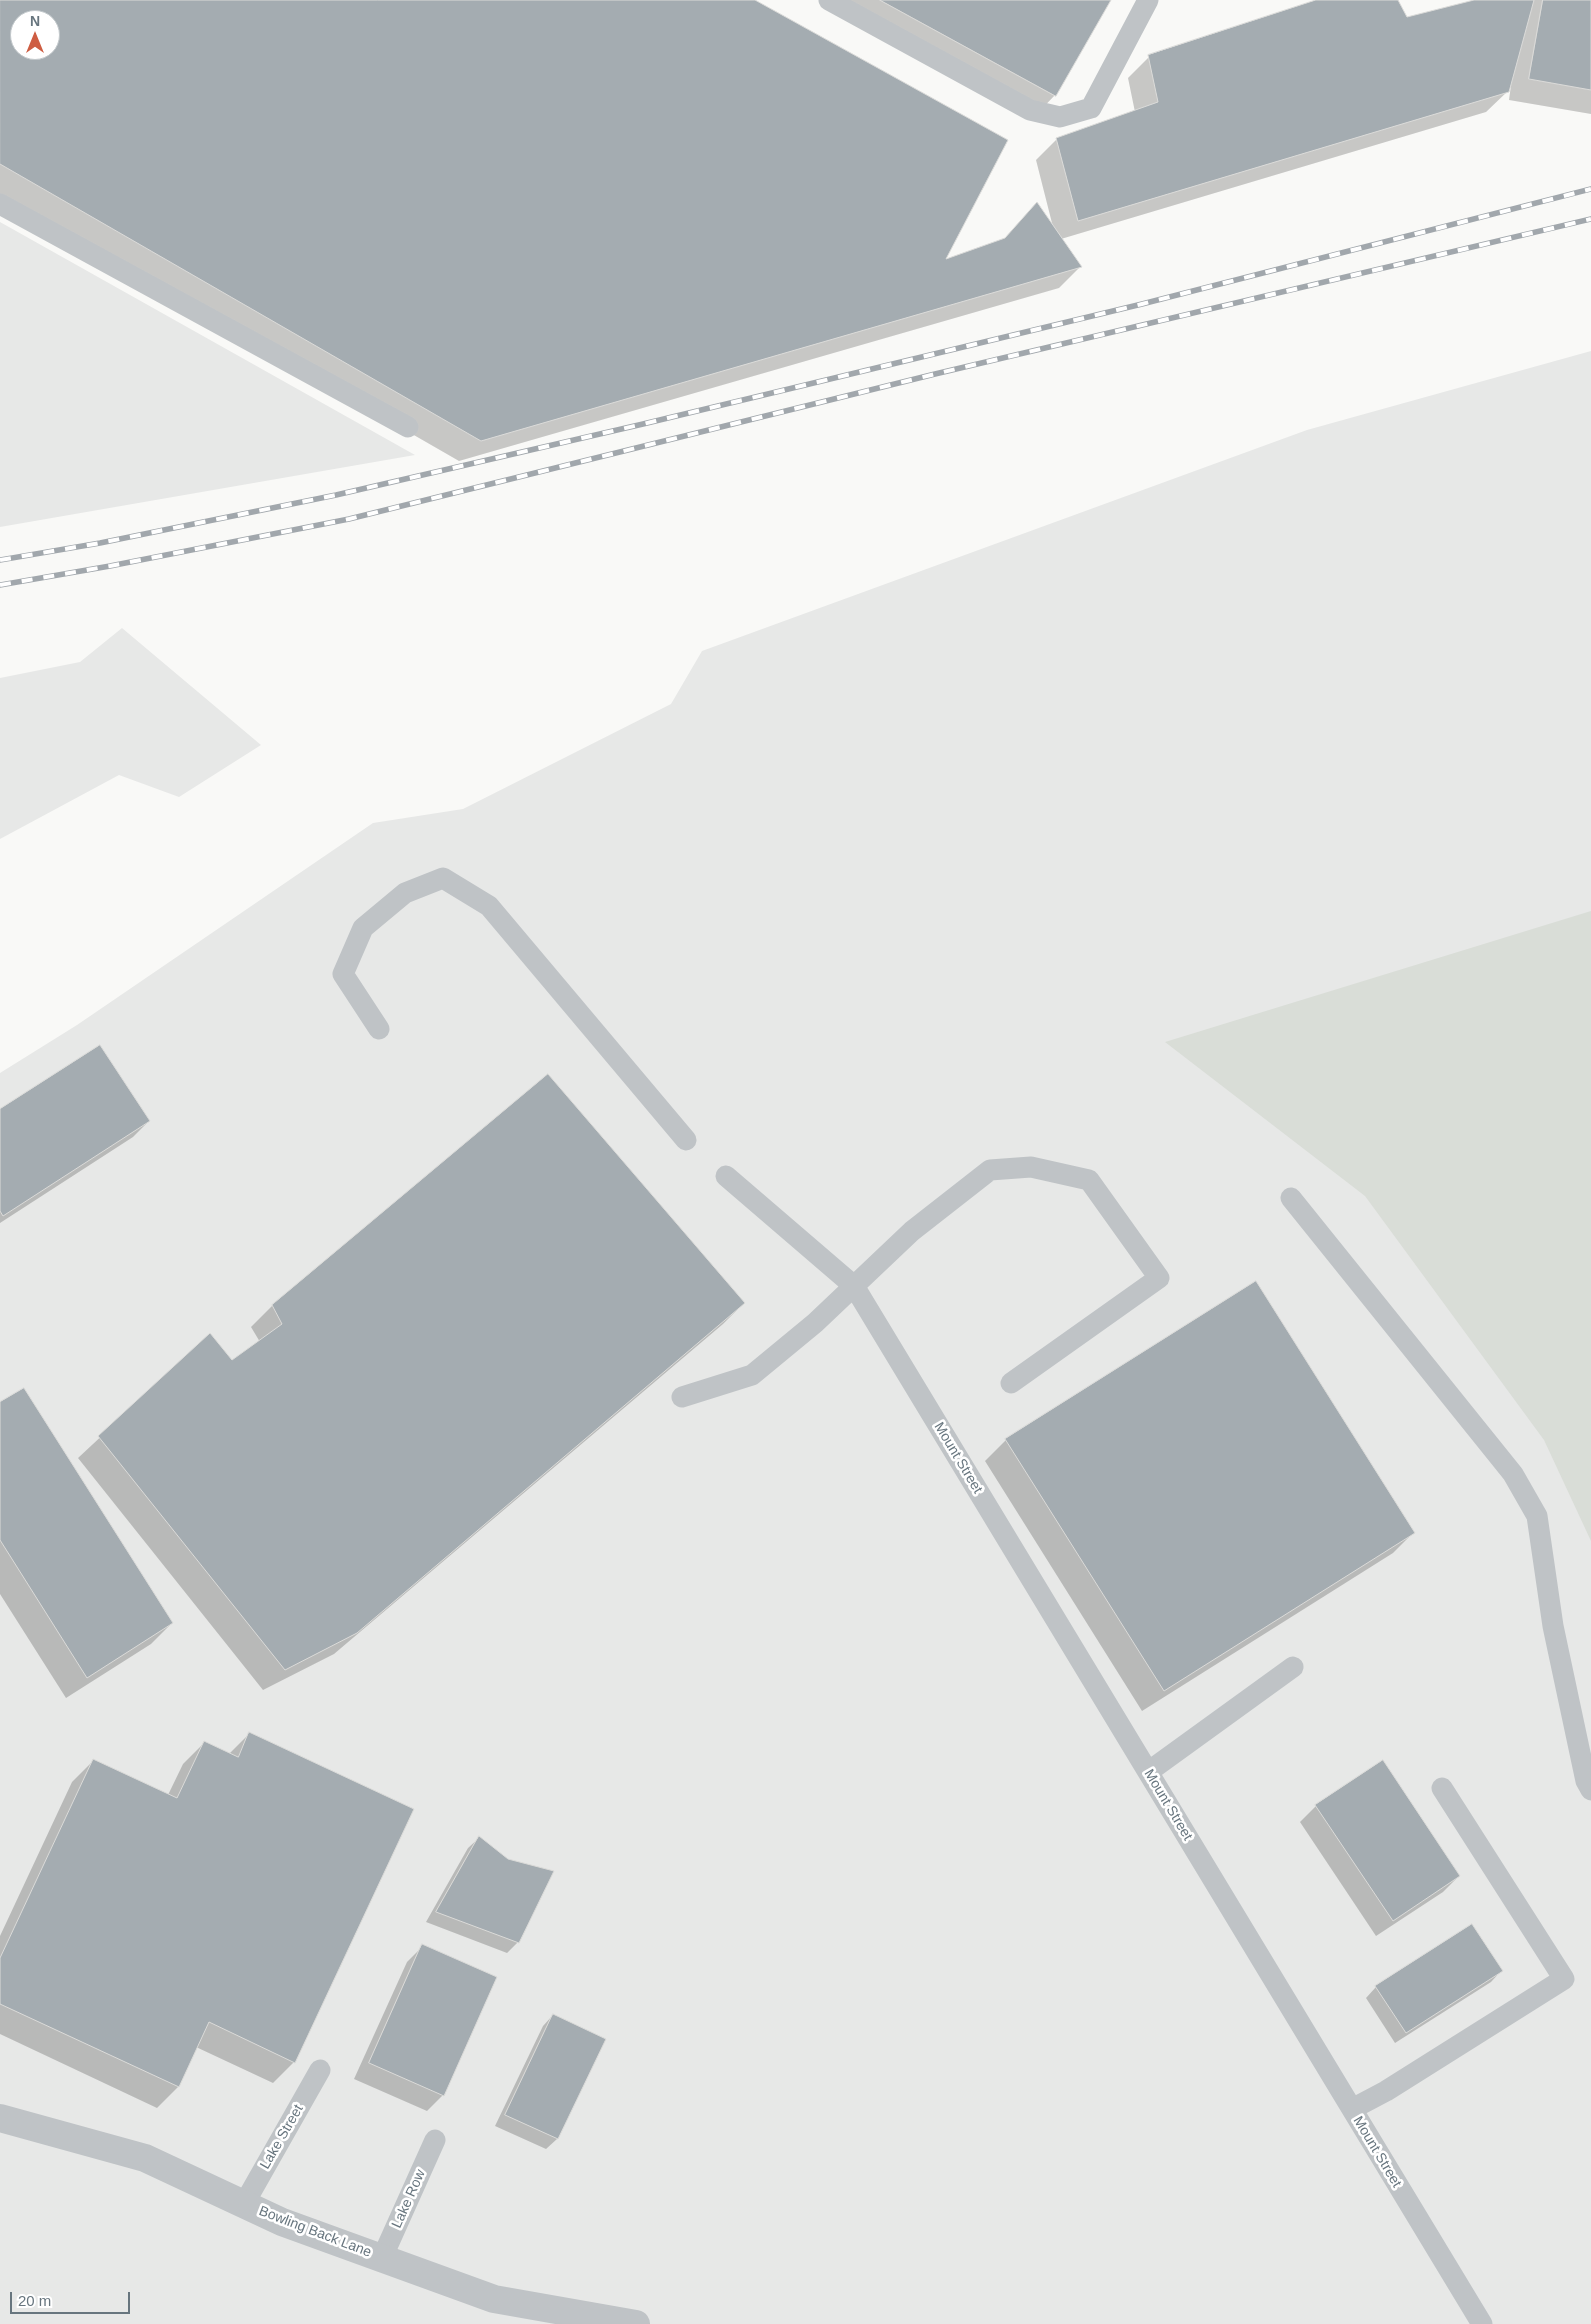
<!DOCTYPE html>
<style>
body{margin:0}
#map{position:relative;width:1591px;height:2324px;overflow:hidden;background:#f9f9f7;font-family:Helvetica,sans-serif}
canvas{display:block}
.north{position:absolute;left:10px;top:10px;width:50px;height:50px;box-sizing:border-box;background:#fff;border:1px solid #c2c8cb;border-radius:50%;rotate:0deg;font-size:14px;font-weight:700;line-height:20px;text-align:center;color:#67757e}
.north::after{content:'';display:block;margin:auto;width:18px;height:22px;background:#ce5d42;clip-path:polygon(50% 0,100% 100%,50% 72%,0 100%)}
.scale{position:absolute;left:10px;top:2292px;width:120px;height:22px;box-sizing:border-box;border:2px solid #67757e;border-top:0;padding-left:6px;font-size:15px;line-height:18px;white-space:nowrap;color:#67757e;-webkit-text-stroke:4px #fff;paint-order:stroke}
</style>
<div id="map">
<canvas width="1591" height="2324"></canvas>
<div class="north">N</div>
<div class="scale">20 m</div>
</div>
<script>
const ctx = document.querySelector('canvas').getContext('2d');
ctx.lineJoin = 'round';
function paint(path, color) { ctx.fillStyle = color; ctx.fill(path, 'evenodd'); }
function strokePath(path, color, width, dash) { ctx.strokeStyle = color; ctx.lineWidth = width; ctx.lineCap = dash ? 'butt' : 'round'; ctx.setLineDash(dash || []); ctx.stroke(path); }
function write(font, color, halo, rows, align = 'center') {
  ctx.font = font + ' Helvetica,sans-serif'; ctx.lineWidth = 5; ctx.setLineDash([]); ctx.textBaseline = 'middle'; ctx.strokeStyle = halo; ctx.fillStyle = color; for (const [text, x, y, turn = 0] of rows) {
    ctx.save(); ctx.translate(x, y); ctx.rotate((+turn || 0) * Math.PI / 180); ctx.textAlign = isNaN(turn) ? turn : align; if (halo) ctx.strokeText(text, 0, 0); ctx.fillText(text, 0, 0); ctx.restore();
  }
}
paint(new Path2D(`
 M0 222 415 455 0 527Z
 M1591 351V2324H0V1073L77 1025 373 823 463 809 671 704 702 651 1307 430Z
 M122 628 261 745 179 797 119 775 0 839V678L80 662Z`), '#e7e8e7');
paint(new Path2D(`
 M1591 911V1541L1544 1440 1365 1196 1165 1042Z`), '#d9ddd7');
paint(new Path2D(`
 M0 0H752L944 261 1003 240 1037 204 1053 227 1036 160 1057 139 1135 112 1128 78 1149 57 1320 0H1396L1406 19 1479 0H1591V114L1509 100 1511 85H1509L1508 91 1486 112 1061 239 1080 267 1059 288 459 461 0 197ZM20 20H50V50H20Z
 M821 0H1110L1055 95 1035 116Z
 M548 1076 744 1303 723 1324 334 1654 263 1690 78 1458 210 1335 231 1362 260 1342 251 1327 272 1306Z
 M0 1111 149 1121 133 1137 0 1223Z
 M0 1404 172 1623 151 1644 66 1698 0 1594Z
 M1006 1440 1414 1532 1393 1553 1142 1711 985 1461Z
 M249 1734 294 2062 273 2083 196 2047 178 2087 157 2108 0 2034V1936L72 1782 93 1761 168 1795 183 1764 204 1743 229 1754Z
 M1316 1806 1459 1876 1443 1892 1376 1936 1300 1822Z
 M479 1838 518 1942 507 1953 426 1922 468 1848Z
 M423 1946 443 2095 427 2111 354 2079 407 1962Z
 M1501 1971 1491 1982 1395 2043 1366 1998 1376 1987Z
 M553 2015 604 2040 557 2139 546 2149 495 2126 543 2026Z`), '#0003');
const building = new Path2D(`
 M0 0H755L1008 140 946 259 1005 238 1037 202 1082 267 481 441 0 164ZM20 20H50V50H20Z
 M880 0H1111L1056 96Z
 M1316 0H1398L1407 17 1474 0H1534L1509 92 1078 221 1056 138 1158 102 1148 55Z
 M1543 0H1591V90L1529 79Z
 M100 1045 150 1121 3 1216 0 1211V1109Z
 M548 1074 745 1303 357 1633 285 1670 98 1436 210 1333 232 1360 282 1324 272 1305Z
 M1256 1281 1415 1533 1164 1691 1005 1439Z
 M24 1388 173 1623 87 1678 0 1540V1402Z
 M249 1732 414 1809 295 2063 209 2022 179 2087 0 2004V1958L93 1759 177 1798 204 1741 238 1757Z
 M1383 1760 1460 1876 1393 1921 1315 1805Z
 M479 1836 508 1859 554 1871 519 1943 436 1912Z
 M1472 1924 1503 1971 1406 2033 1375 1986Z
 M422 1944 497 1977 444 2096 369 2063Z
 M553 2014 606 2039 558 2139 505 2115Z`);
paint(building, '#a4acb1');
strokePath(building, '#dbdbd9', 1);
strokePath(new Path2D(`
 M829 0 1030 110 1060 117 1091 108 1148 0
 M0 204 408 427
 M379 1029 343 974 363 928 405 893 443 878 489 906 686 1140
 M726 1176 854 1286 1482 2324
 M1291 1198 1513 1474 1537 1516 1553 1626 1586 1781 1591 1790
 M682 1397 752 1375 815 1323 912 1231 990 1170 1031 1167 1089 1180 1159 1278 1011 1383
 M1148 1772 1293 1667
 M1352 2109 1386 2091 1564 1979 1442 1788
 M244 2204 320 2070
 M382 2258 435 2140`), '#bfc3c6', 21);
strokePath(new Path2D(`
 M0 2118 145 2158 282 2222 494 2299 636 2324`), '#bfc3c6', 28);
const rail = new Path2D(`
 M0 560 100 543 336 495 643 424 1142 304 1591 189
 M0 585 110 566 349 519 935 374 1591 219`);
strokePath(rail, '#a1a7ac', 5.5);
strokePath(rail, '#fff', 4, [11]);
write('14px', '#67757e', '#fff', [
 ["Mount Street",958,1458,59],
 ["Mount Street",1168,1805,59],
 ["Lake Street",282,2137,-60],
 ["Mount Street",1377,2152,59],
 ["Lake Row",409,2199,-66],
 ["Bowling Back Lane",315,2232,21]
]);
</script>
